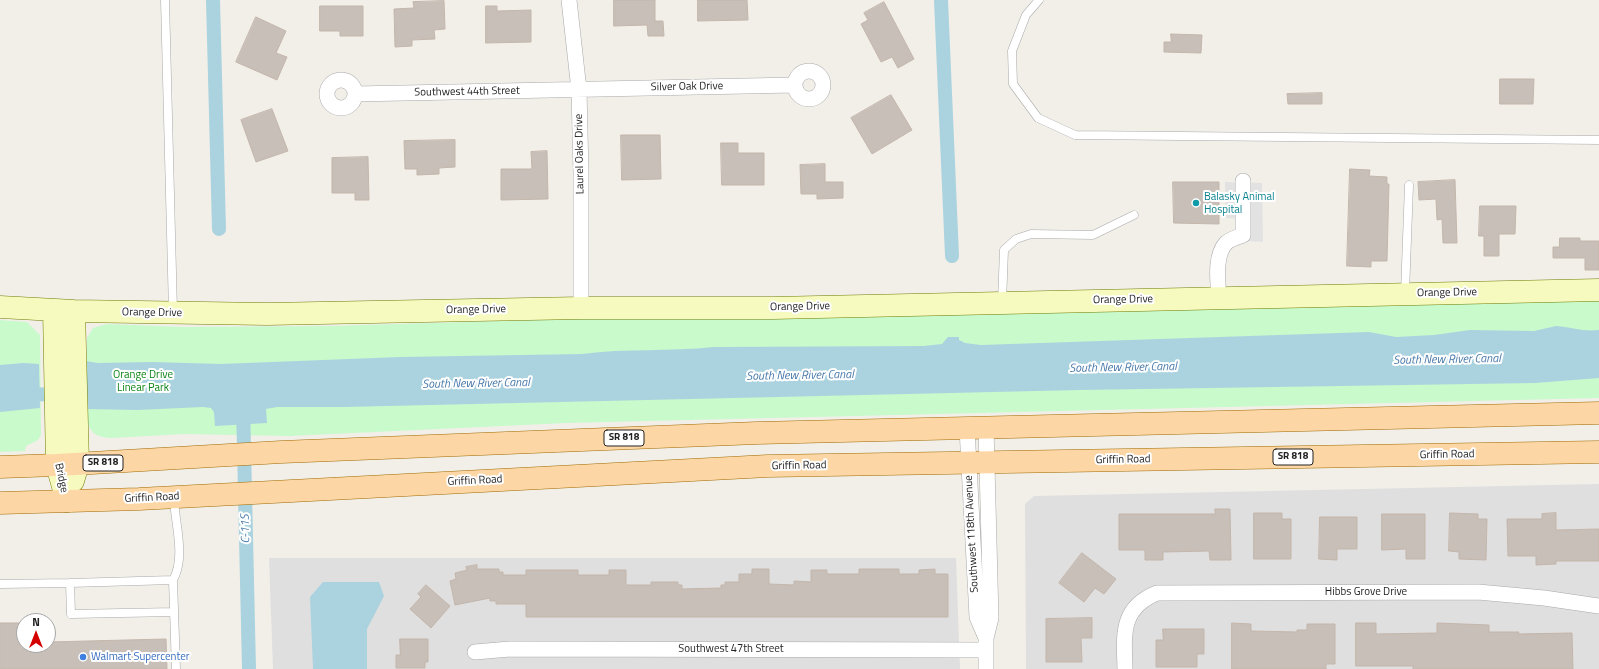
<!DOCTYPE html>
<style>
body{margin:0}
#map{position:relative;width:1599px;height:669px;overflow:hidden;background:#f2efe9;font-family:"Titillium Web",sans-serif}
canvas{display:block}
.north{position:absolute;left:16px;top:613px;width:40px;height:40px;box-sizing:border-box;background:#fff;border:1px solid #a7a7a7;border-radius:50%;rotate:0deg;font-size:11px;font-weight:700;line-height:16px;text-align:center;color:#222}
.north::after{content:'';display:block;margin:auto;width:14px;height:18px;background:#d40000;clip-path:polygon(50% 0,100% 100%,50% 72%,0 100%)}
</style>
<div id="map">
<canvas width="1599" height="669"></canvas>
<div class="north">N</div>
</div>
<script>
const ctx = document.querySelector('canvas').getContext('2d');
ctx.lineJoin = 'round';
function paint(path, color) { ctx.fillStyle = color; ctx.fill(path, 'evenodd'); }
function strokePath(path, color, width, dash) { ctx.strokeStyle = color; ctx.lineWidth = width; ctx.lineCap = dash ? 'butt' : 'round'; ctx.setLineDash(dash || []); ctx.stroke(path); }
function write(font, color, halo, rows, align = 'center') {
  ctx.font = font + ' "Titillium Web",sans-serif'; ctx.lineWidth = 4; ctx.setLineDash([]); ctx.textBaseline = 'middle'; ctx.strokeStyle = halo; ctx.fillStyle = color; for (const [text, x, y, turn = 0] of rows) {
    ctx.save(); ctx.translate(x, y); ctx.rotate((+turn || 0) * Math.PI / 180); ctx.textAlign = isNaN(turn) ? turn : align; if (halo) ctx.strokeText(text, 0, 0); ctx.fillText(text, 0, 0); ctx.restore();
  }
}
paint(new Path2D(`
 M1599 484V669H1026L1025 504 1034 496Z
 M269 558H956L960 669H273Z`), '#e0dfdf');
paint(new Path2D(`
 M1599 295V398L566 423 290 436 185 434 111 438C97 437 90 434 87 419V338L93 328 107 324 184 327 331 326 598 318Z
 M0 320 27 322 40 335 41 435 38 440 26 446 25 451 0 452Z`), '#c8facc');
paint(new Path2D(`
 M1225 182 1262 183 1263 242 1247 241V219L1226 218Z`), '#e2e2e2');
paint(new Path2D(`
 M1556 326C1571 327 1583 332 1599 330V378L1535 383 1080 390 344 407H277L266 409 267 423 215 426 214 412 211 408 203 407 137 410 86 409 85 361 98 363 152 362 221 364 400 357 582 354C626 348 670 352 714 347L924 346 942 344 948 337H959V340L965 343 981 345 1369 332 1396 337 1434 335 1470 330 1534 331Z
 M23 363 39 364 40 408 0 412V365Z
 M323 582H379L384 596 367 629V669H313L310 597Z`), '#aad3df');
strokePath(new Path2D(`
 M213 0 219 229
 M941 0 952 256
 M0 395 64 394
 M243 405 249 669`), '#aad3df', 14);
const building = new Path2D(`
 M614 0H655V21H663L664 36H648L647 25 614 26Z
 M698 0H747L748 20 698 21Z
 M444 1 445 29 434 30 435 39 412 40V46L395 47 394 9 414 8 413 2Z
 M884 2 914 59 898 68 892 57 881 62 861 24 868 20 864 13Z
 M320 6H363V36H340V31H320Z
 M486 6H497V11L531 10V42L486 43Z
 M256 17 286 31 276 53 287 57 277 80 236 62Z
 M1171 34 1202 35 1201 53 1164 52V42H1171Z
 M1500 79H1534L1533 104H1500Z
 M1322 93V104H1288L1287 94Z
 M891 95 912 130 872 154 851 118Z
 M272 109 288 151 256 162 241 120Z
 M621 135H660L661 179 622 180Z
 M455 140V167L439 168V174L417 175V169H405L404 141Z
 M721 143H738V153H764V185H722Z
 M547 151 548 199 501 200V169H532L531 152Z
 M368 157 369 200H355V193H332V158Z
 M825 164V182H843V198L817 199V194H801L800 165Z
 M1350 169 1370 170 1369 176 1387 177V184H1389L1387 261H1371V267L1347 266Z
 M1455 180 1457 243H1443L1442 219 1437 220 1436 199 1419 200 1418 182Z
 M1173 182H1219V224L1174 223Z
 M1480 206H1516L1515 234H1499V256H1484V236H1479Z
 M1560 238H1580V241H1599V270H1585V258H1553V247H1559Z
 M1215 509H1230L1231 560H1210L1209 551 1163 552V560H1145V550H1119V514H1215Z
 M1254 513H1282V519H1291V559H1254Z
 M1450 513 1478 514V519H1487L1486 560 1459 559V552L1449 551Z
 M1556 513V530L1599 529V561H1556V564L1536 565V556H1508L1507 519H1542V514Z
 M1382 514H1425V559H1406V549L1382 550Z
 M1320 517H1357V549H1337V560L1319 559Z
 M1082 553 1116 579 1104 594 1095 588 1084 602 1059 583Z
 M477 565V569H499V572H503V575H526V570H578V575H609V570H626V585H651V582H678V585H682V589L721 588V585H725V582H739V574H752V569H769V584L794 585V581L811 582V570H827V574H859V569H899V574H919V570L935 569V574H948V617H526V604H496V601H490V598L455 605 450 581 456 579 455 573 467 570 466 567Z
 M426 585 450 606 431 628 410 609 421 597 418 594Z
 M1092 618V638H1081L1082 662H1046V619Z
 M0 623H24V645H48V642L166 639 167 669H0Z
 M1232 623 1251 624V631L1297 632V630H1307V624H1335V664H1326V669H1232Z
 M1356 623H1376V634L1437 633V623L1489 625V632H1519L1518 634 1572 633 1573 669H1413V666H1356Z
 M1163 629H1204V654H1197V667H1156V640H1163Z
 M400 639H428V662H425V668H396V655H400Z`);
paint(building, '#c7bfb8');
strokePath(building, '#c4b6ab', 1);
const lane = new Path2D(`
 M165 0 173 311
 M1039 0 1026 15 1012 51 1013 84 1038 118 1075 135 1599 140
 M1405 293 1409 185
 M1002 302 1004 250 1016 239 1031 234 1093 235 1134 215
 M173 580C186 557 175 524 174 499
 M0 584 70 583
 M174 612 71 614 70 583 173 580 176 669`);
const street = new Path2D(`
 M569 0 579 90 581 173V308
 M795 85a14 14 0 1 1 28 0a14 14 0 1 1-28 0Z
 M327 94a14 14 0 1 1 28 0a14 14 0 1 1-28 0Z
 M355 94 795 85
 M1219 298C1218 282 1214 256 1226 243 1230 239 1238 237 1243 235V181
 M967 428 977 617 986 638
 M475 652 510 649 986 650
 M986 669V638L991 618 986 428
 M1125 669C1124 635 1120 608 1157 593L1478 592 1544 598 1599 606`);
const secondary = new Path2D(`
 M0 307 74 311 267 314 581 308H773L1599 290
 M54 310 57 465 67 501
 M73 481 78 464 74 311`);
const primary = new Path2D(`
 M0 467 57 465 281 452 757 433 1599 413
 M0 503 139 499 768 466 1599 452`);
strokePath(lane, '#a9a9a9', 9);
strokePath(street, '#a9a9a9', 16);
strokePath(secondary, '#707d05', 23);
strokePath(primary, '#a06b00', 23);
strokePath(lane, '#fff', 8);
strokePath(street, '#fff', 15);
strokePath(secondary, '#f7fabf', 22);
strokePath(primary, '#fcd6a4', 22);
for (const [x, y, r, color] of [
 [1196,203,4,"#0f9aa8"],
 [83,657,4,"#3f7fe0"]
]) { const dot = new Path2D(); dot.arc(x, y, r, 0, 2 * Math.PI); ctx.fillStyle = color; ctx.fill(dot); strokePath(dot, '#fff', 1.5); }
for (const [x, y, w] of [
 [624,438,40],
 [1293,457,40],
 [103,463,40]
]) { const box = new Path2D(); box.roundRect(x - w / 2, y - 8, w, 16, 3); ctx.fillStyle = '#fff'; ctx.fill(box); strokePath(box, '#222', 1); }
write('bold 10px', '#222', null, [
 ["SR 818",624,438],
 ["SR 818",1293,457],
 ["SR 818",103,463]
]);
write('11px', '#222', '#fff', [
 ["Silver Oak Drive",687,87,-1],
 ["Southwest 44th Street",467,92,-1],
 ["Laurel Oaks Drive",580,154,-91],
 ["Orange Drive",1447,293,-1],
 ["Orange Drive",1123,300,-1],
 ["Orange Drive",800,307,-1],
 ["Orange Drive",476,310,-1],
 ["Orange Drive",152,313,1],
 ["Griffin Road",1447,455,-1],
 ["Griffin Road",1123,460,-1],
 ["Griffin Road",799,466,-1],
 ["Bridge",61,478,78],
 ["Griffin Road",475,481,-3],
 ["Griffin Road",152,498,-3],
 ["Southwest 118th Avenue",972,534,-93],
 ["Hibbs Grove Drive",1366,592],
 ["Southwest 47th Street",731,649]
]);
write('11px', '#0d838f', '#fff', [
 ["Balasky Animal",1204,197],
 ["Hospital",1204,210]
], 'left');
write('11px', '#0c8416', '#fff', [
 ["Orange Drive",143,375],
 ["Linear Park",143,388]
]);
write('11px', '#366cbe', '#fff', [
 ["Walmart Supercenter",91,657]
], 'left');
write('italic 12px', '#4a7aab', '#fff', [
 ["South New River Canal",1447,360,-1],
 ["South New River Canal",1123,368,-1],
 ["South New River Canal",800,376,-1],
 ["South New River Canal",476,384,-1],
 ["C-11S",246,529,-91]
]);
</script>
